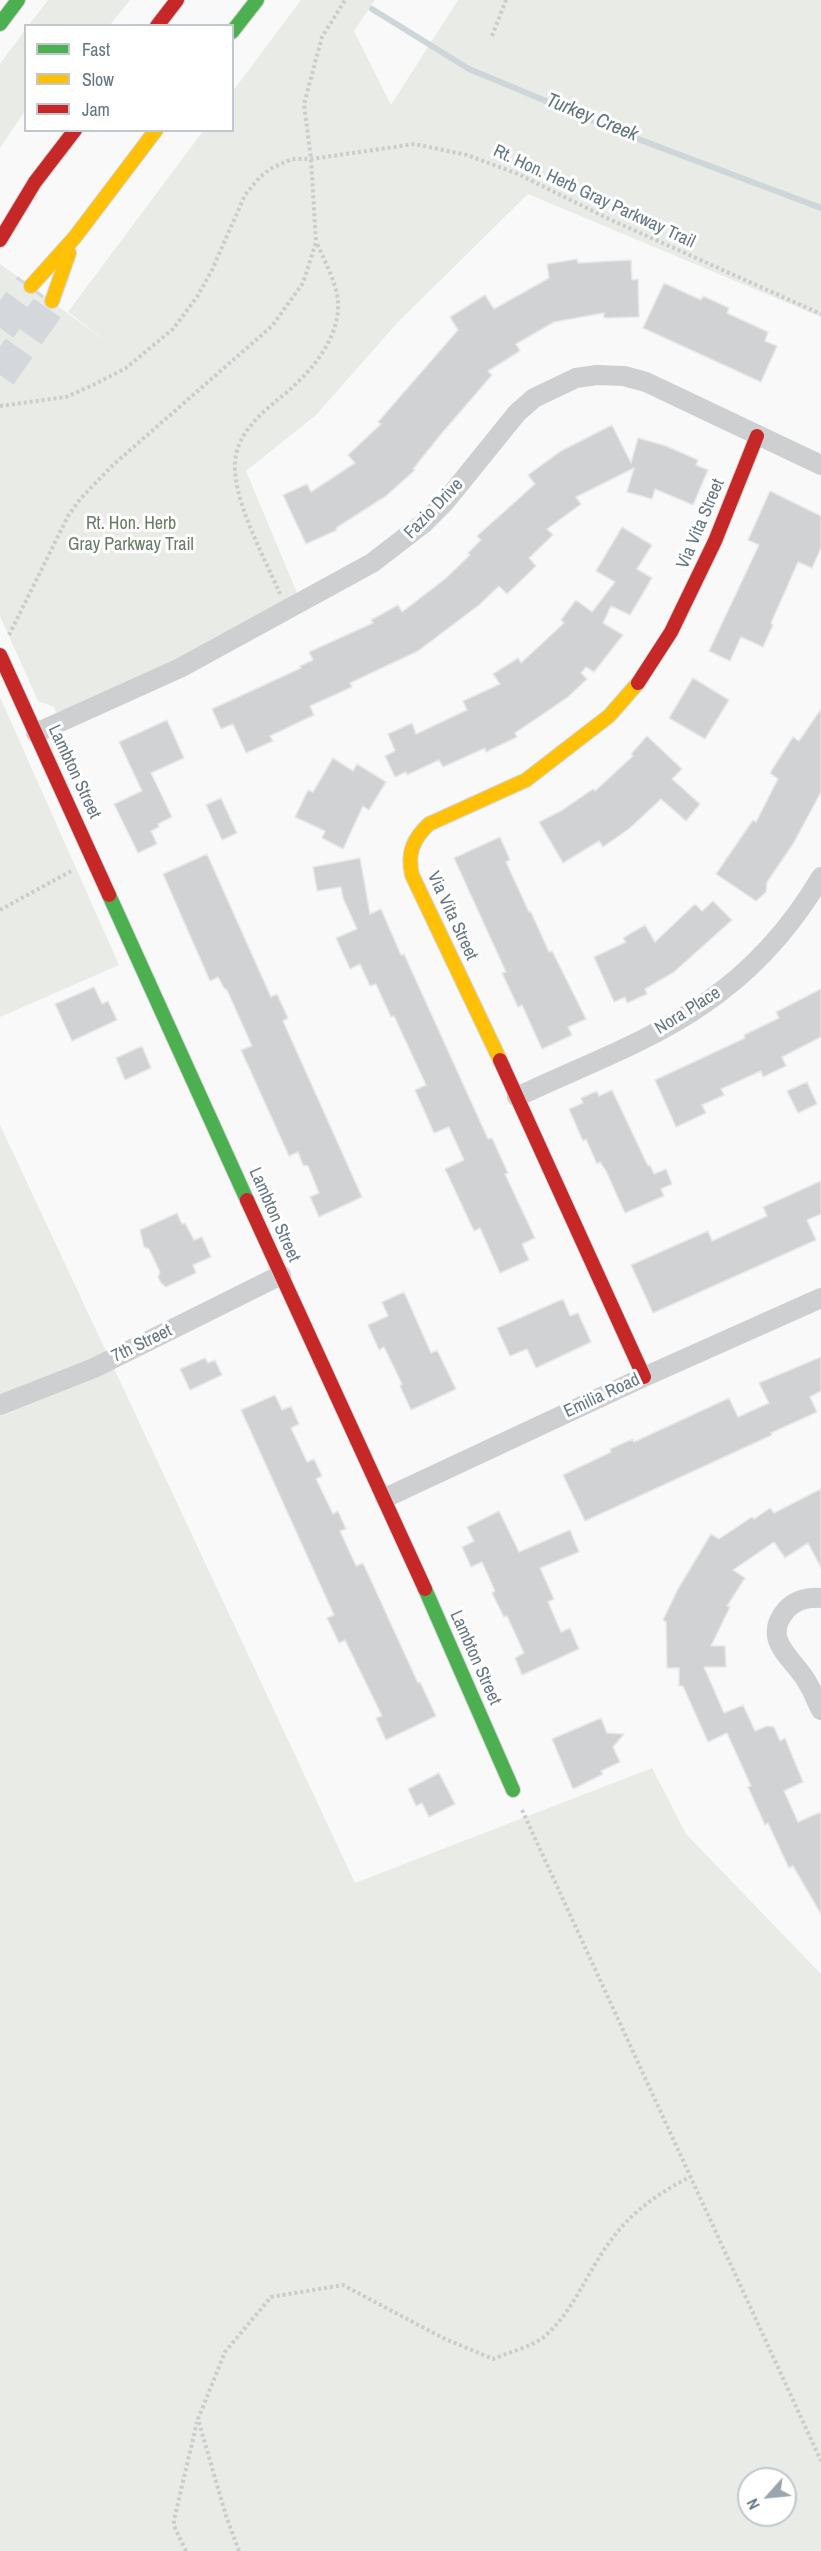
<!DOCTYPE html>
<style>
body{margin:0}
#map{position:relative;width:821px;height:2551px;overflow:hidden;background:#f9f9f9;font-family:"Archivo Narrow",sans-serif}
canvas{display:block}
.legend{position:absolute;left:24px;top:24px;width:210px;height:108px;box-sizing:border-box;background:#fff;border:2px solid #c1c8cd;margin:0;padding:8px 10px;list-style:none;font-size:18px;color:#657683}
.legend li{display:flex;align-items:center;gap:12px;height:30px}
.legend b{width:30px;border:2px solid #c1c8cd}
.north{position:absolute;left:737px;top:2467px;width:60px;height:60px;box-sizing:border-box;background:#fff;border:2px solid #c1c8cd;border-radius:50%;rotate:243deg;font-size:16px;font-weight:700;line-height:24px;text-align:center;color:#657683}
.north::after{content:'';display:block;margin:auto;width:21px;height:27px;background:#99a4ac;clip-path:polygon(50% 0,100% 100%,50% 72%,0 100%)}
</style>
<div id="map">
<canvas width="821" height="2551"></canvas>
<ul class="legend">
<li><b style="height:8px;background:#4caf50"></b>Fast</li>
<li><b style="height:8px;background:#ffc107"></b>Slow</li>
<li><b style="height:8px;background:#c62828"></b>Jam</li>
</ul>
<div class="north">N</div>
</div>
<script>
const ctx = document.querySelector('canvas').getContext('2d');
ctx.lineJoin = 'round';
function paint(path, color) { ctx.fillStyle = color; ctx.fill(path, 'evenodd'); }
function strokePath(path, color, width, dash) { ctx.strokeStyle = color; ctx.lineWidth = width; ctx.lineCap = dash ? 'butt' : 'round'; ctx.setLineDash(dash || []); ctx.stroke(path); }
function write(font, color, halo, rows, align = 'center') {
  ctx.font = font + ' "Archivo Narrow",sans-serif'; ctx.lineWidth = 6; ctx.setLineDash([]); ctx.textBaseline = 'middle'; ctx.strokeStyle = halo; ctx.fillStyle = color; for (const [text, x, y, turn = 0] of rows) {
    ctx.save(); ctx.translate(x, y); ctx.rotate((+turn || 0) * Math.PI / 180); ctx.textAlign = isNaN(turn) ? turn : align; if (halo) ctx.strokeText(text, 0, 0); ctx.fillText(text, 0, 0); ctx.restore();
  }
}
paint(new Path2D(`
 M48 0H130L110 25H29Z
 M301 0H375L354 31 391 105 458 0H821V317L528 194 398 322 316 415 246 471 297 593 61 723 54 707 38 701 0 616V264L111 345 68 312 203 131 232 130 233 91Z
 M25 30V111L0 148V64Z
 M0 697 119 965 0 1017Z
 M0 1125 355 1883 652 1768 686 1834 821 1974V2551H0ZM749 2479H785V2515H749Z`), '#e8ebe6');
strokePath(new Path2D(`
 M372 9 469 69 630 136 821 208`), '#ced6d9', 6);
const building = new Path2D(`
 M577 259 578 263 631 260 632 280 638 279 639 317 604 318V313L554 322 516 344 520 351 488 371 492 375 442 433 413 469 415 470 386 496 336 528 337 530 306 544 283 495 307 484 311 492 355 463 348 455 381 424 378 422 458 330 450 317 485 295 494 309 549 278 547 264Z
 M664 283 701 300 703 296 729 308 727 313 768 332 765 341 777 346 761 382 643 328Z
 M612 425 631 463 638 438 666 446 698 460 696 465 708 470 693 505 655 489 652 499 627 492 634 468 576 497 581 504 547 529 553 535 529 558 536 566 507 594 499 586 479 605 418 651 350 683 352 687 310 706 314 715 270 736 273 741 246 753 233 724 221 729 212 709 301 668 300 666 313 660 309 652 373 623 371 620 398 605 402 612 445 579 470 555 468 553 481 540 477 536 535 484 528 475 561 451Z
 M770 491 821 516V548L812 568 798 562 771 623 773 625 763 647 741 637 730 661 709 651 759 545 748 540Z
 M622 527 652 545 637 569 652 578 630 615 611 606 603 623 623 635 594 672 586 667 581 673 587 679 568 697 515 733 517 737 486 752 485 748 443 767 439 760 407 775 406 772 395 777 385 756 395 751 388 734 412 723 416 734 467 710 463 701 500 684 493 674 518 658 521 663 564 623 561 620 576 600 592 612 615 582 596 571Z
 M693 678 729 700 705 739 669 718Z
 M821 709V792L793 844 767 882 766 892 756 901 716 874 753 820 756 822 778 779 770 773 793 737 799 741Z
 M167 720 184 758 151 773 172 817 158 824 159 827 151 831 157 844 138 853 114 804 142 791 119 742Z
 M647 736 682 769 672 779 700 804 686 821 661 799 630 828 603 847 599 841 563 863 539 822 561 811 593 789 595 791 633 756 631 754Z
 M333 758 353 771 357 764 386 782 369 810 363 806 343 849 322 838 325 831 295 817 308 790 313 792Z
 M221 798 237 833 222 840 206 805Z
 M500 837 510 860 506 862 529 912H531L549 952 552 951 586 1019 568 1027 572 1035 542 1049 522 1005 518 1007 502 973 506 972 454 858Z
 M207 854 271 997 277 994 288 1018 283 1021 362 1197 319 1217 310 1197 319 1193 308 1166 303 1165 298 1152 289 1156 241 1050 252 1046 227 990 224 988 218 977 210 981 163 874Z
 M360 858 370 914 381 909 401 955 404 954 488 1139 492 1138 508 1173 505 1174 535 1238 522 1244 529 1260 500 1273 480 1228 474 1231 445 1169 464 1160 449 1127 434 1133 415 1090 426 1085 394 1016 391 1017 376 984 370 986 360 964 350 969 336 938 357 929 343 898 341 887 317 891 313 867Z
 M713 901 732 920 674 972 645 989 647 994 627 1003 625 997 614 1002 594 957 626 942 623 938 645 925 655 942 695 904 702 911Z
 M94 987 102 1004 108 1001 117 1020 72 1041 55 1004Z
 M821 989V1037L782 1057 786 1066 763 1077 761 1071 721 1089 724 1095 702 1105 706 1113 676 1127 655 1080 745 1038 744 1035 779 1018 776 1012Z
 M142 1046 151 1068 125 1080 116 1058Z
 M807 1082 817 1104 798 1113 787 1091Z
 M612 1090 648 1166 650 1165 654 1174 666 1169 672 1184 661 1189 664 1196 625 1213 606 1171 600 1162 597 1164 586 1139 583 1141 569 1109 583 1103 581 1098 597 1091 599 1096Z
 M821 1181V1214L807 1220 816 1240 653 1313 631 1265 708 1231 712 1241 767 1216 763 1207Z
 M177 1213 182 1224 185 1223 194 1240 202 1237 211 1257 193 1265 196 1273 166 1287 161 1283 158 1277 160 1272 149 1249 144 1247 140 1230Z
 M404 1292 431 1353 437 1350 456 1389 411 1410 400 1386 402 1384 384 1347 379 1350 368 1325 388 1316 382 1302Z
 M563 1299 570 1316 578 1313 591 1342 536 1368 527 1349 510 1356 497 1328Z
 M821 1357V1391L810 1397 817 1412 771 1433 772 1435 585 1521 563 1475 611 1452 610 1449 633 1439 634 1442 729 1398 738 1417 769 1403 759 1383Z
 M205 1358 208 1363 215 1360 222 1375 190 1390 180 1369Z
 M275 1395 282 1410 291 1406 299 1424 291 1428 307 1462 314 1459 322 1476 316 1479 333 1514 338 1511 346 1529 340 1531 356 1566 363 1563 418 1683 420 1682 436 1716 386 1740 376 1718 382 1716 345 1640 339 1643 327 1618 334 1615 241 1410Z
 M821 1489V1568L808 1543 785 1558 774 1542 733 1570 745 1578 727 1606 730 1607 711 1646H725L726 1667H704L724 1713 743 1705 755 1731 767 1726 774 1727 780 1741 785 1738 803 1782 784 1791 798 1822 821 1812V1914L793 1866 789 1868 768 1823 765 1825 748 1787 751 1786 727 1733 708 1742 683 1686H679V1668H667L666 1622 663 1620 678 1589 711 1534 719 1539 752 1517 754 1519 770 1508 774 1513Z
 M499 1511 519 1552 570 1530 579 1552 540 1568 554 1599 548 1602 561 1632 570 1628 579 1649 522 1675 515 1658 524 1653 507 1616 504 1617 492 1593 495 1591 482 1562 471 1567 462 1547 474 1541 467 1527Z
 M601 1718 607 1733 624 1734 613 1747 620 1762 601 1771 603 1774 573 1789 552 1739Z
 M439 1773 455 1804 429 1817 422 1803 416 1806 408 1789Z`);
paint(building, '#d0d2d3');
strokePath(building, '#e8e8e8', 1.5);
strokePath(new Path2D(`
 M0 328 31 286
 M0 375 52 301`), '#d4d8dc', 33, [33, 16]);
const fast = new Path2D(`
 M0 24 18 0
 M232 32 257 0
 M109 895 247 1200
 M425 1589 513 1790`);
const slow = new Path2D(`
 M31 286 75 237 156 130
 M52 301 69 253
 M500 1060 412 875C407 853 413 839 429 824L526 780 609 716 638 683`);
const jam = new Path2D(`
 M157 26 177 0
 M0 240 35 182 75 130
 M0 655 109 895
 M638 683 671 632 715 541 757 436
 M500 1060 644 1377
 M247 1200 425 1589`);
strokePath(fast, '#d5d6d7', 16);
strokePath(slow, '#d5d6d7', 16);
strokePath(jam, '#d5d6d7', 16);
strokePath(new Path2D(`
 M492 36 506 0
 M0 406 66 397 93 385 126 368 173 329 197 297 212 270 245 195 260 177 270 169 292 159H311L415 144 467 155 518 174 609 219 821 314
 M280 594C265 558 228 493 236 455 240 433 259 415 276 401 307 377 345 337 337 294 333 276 324 260 317 243
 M9 635 68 516 81 498 113 465 272 326 303 283 316 242 311 159 304 104 322 37 345 0
 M0 910 73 870
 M522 1810 821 2461
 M186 2551 174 2526V2520L197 2422
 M239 2551 226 2516 198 2419 225 2352 271 2297 343 2285 443 2338 493 2359C507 2353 533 2346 544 2337 574 2311 586 2274 609 2243 630 2213 658 2193 690 2177`), '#cbcccd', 4, [3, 3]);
strokePath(new Path2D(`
 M36 733 180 668 372 563 424 523 445 502 517 413 534 398 576 378 597 375 624 376 646 382 821 465
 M517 1097C579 1067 648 1043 705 1003 752 971 792 926 821 877
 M0 1405 94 1368 281 1275
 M385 1498 644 1377 821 1298
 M821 1598C808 1597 796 1600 787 1609 763 1636 786 1653 801 1673 810 1684 815 1698 821 1710`), '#cecfd0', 20);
strokePath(fast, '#4caf50', 14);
strokePath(slow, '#ffc107', 14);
strokePath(jam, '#c62828', 14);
write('18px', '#657683', '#fff', [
 ["Rt. Hon. Herb Gray Parkway Trail",594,197,25],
 ["Fazio Drive",434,509,-46],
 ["Via Vita Street",701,524,-67],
 ["Lambton Street",74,772,65],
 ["Via Vita Street",452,916,65],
 ["Nora Place",688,1011,-32],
 ["Lambton Street",274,1215,66],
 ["7th Street",142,1344,-26],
 ["Emilia Road",602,1396,-25],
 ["Lambton Street",475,1658,66]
]);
write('18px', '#687a64', '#fff', [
 ["Rt. Hon. Herb",131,524],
 ["Gray Parkway Trail",131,545]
]);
write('italic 20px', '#60757c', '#fff', [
 ["Turkey Creek",592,118,22]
]);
</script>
